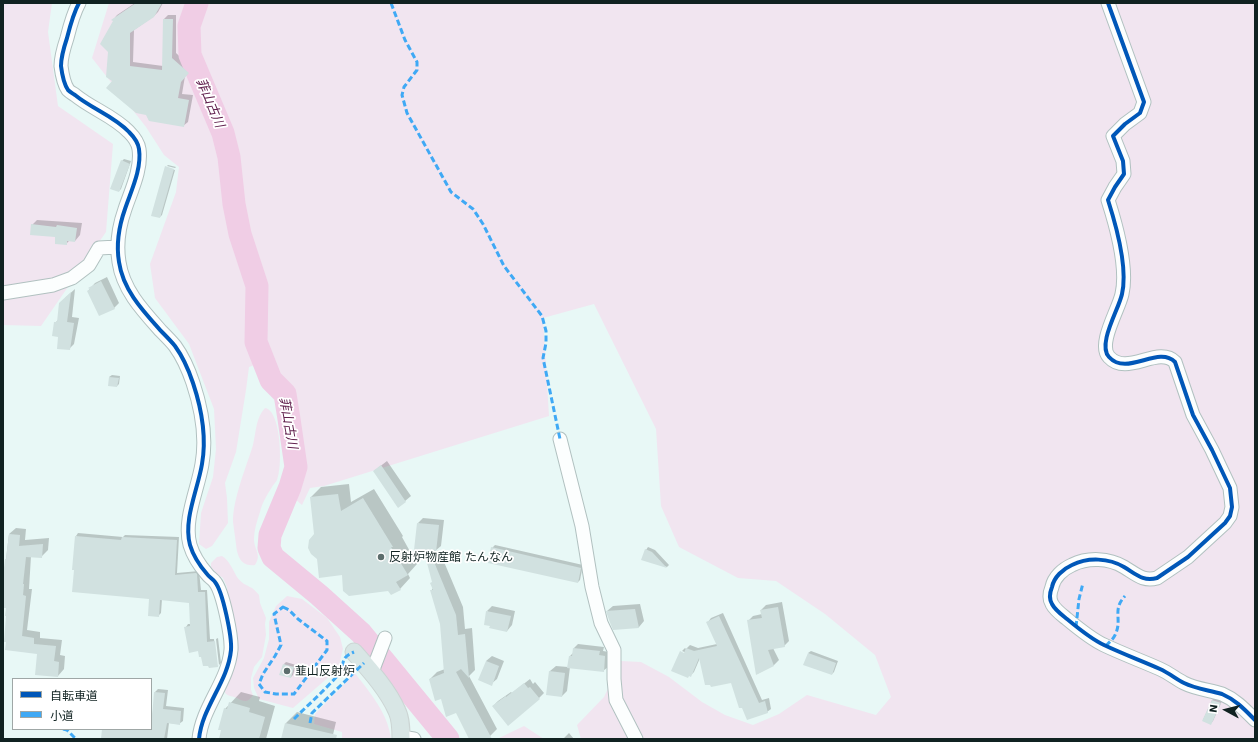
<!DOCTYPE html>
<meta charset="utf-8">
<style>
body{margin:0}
#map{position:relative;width:1258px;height:742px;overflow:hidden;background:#e8f8f6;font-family:"Work Sans","Noto Sans JP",sans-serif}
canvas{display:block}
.frame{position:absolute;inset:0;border:4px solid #102221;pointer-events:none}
.legend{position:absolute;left:12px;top:678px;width:140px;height:52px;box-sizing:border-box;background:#fff;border:1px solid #9fa7a6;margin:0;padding:5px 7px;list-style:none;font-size:12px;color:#102221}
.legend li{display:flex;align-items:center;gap:8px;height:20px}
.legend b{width:20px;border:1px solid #9fa7a6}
.north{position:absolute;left:1206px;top:690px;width:40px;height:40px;-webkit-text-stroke:3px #fff;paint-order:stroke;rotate:277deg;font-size:11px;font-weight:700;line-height:16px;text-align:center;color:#102221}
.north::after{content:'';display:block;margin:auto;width:14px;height:18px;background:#102221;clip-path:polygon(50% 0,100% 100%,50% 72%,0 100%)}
</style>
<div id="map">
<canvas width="1258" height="742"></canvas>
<div class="frame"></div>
<ul class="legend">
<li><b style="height:5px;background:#0057b8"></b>自転車道</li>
<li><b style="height:5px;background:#3fa9f5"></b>小道</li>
</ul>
<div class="north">N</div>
</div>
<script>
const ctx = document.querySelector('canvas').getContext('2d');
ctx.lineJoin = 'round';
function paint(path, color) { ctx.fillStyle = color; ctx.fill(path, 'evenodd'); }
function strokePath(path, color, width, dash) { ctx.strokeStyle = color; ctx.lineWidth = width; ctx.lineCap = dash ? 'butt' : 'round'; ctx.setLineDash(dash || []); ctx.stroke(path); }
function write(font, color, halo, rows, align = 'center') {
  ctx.font = font + ' "Work Sans","Noto Sans JP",sans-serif'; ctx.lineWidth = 3.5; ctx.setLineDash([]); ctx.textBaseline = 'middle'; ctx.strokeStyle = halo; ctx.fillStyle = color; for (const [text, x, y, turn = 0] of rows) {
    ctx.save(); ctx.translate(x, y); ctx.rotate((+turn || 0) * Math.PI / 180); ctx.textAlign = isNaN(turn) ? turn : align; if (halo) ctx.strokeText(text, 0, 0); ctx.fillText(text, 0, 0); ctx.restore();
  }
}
paint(new Path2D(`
 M3 3H52L48 32 58 106 113 144 106 232 41 326 3 325Z
 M109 3H1255V739H581L577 725 604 697 621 661 641 662 669 677 702 702 725 715 753 725 779 714 807 695 876 715 891 697 875 655 825 614 776 581 738 578 679 547 661 506 656 429 594 304 543 318 549 416 324 486 310 488 302 505 295 499 301 463 292 393 269 360 249 367 246 390 236 452 225 483 227 498 228 523 212 546 206 549 199 544 201 513 213 477 216 449 214 409 189 344 155 298 150 264 176 192 179 167 164 155 146 127 92 58Z
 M265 408C281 410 283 467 277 480 276 482 273 485 272 487 267 495 262 503 260 512 257 521 254 530 254 539 254 550 262 554 255 565 241 567 237 556 236 544 235 537 234 529 233 522 233 498 246 468 253 445 256 432 256 417 265 408Z
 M222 556C229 560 233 570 237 577 241 583 246 585 252 588 255 590 257 593 259 595L260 603 266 618 265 624 266 635 262 657 254 667 251 678V690L253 695C248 703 244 702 237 698 233 696 229 697 225 693L234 625 233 612 228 597 227 587 223 578 217 574 211 567V563L217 557Z
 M287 596 302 599 327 618 340 637 343 649 338 669 293 708 259 699 254 688 253 678 264 658 269 639V622L276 606Z
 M355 673C370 693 388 713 391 739H342V732L314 724 315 714Z
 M524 726 544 739H499V738Z`), '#f1e5f0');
paint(new Path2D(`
 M135 3H163L158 12 154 16 134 30 133 62 163 66 164 19 168 15H176V53L192 68 185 76 182 94 193 95 188 122 183 126 146 114 113 81 115 21 113 20 117 15Z
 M124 159 131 161 121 189 119 191 122 161Z
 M168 165 176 167 175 168 167 166Z
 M166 168 175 170 162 215 160 217Z
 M37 220 82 223 80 235 75 241 70 240 66 244 56 236 32 225Z
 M107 277 119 303 114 308 88 291 95 283Z
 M75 289 72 317 79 318 74 344 69 349 59 336 55 323 58 320 65 298Z
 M112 375 120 376 119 384 117 386 109 377Z
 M387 461 411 496 398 507 374 471Z
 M349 484 351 502 374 489 403 536 402 537 417 564 408 574 410 578 400 589 389 590 343 574 315 534 311 497 321 487Z
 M423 518 444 520 441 546 435 551 418 523Z
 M16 528 26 529 25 540 49 538 48 550 41 557 31 556 29 589H32L27 630 40 632V638L62 640 60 655 65 656 64 669 58 676 38 653 6 649 7 607H3V584L9 534Z
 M78 533 123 537 125 535 179 537 177 573 199 571 201 590H207L210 639H214L217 665H219L210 667 209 665 202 656 186 627 188 624H191L190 602 162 599 161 613 158 616 150 598 76 536Z
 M495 545 583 565 580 580 578 582 492 548Z
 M648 547 655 550 669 565 667 567 643 559 646 550Z
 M439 550 463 607 465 629 472 628 475 670 469 676 497 729 490 736 485 739H471L457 712 441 697 430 679 437 672 445 669 441 624 431 591 433 588V581L427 559 434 552Z
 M782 602 789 641 784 646 773 648 779 660 774 665 757 674 748 621 753 616 762 614 761 610 766 605Z
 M640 604 644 621 639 627 614 629 607 611 613 606Z
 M492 606 515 611 512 625 507 631 487 611Z
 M723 613 762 700 769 698 771 709 767 712 732 682 700 658 694 672 691 675 673 671 681 652V653L689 654 682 651 685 648 686 649 690 645 698 648 717 644 708 622 711 618Z
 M218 638 221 663 219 665 216 639Z
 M578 644 604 647 603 651 609 652 608 667 603 671 570 667 567 691 562 696 547 694 550 671 556 666 568 667 570 656 573 653 574 648Z
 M811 651 838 661 834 672 832 674 808 653Z
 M492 656 504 661 497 679 491 684 486 661Z
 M286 662 296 665 293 675 291 677 284 664Z
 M530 679 533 684 535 682 544 693 539 698 493 706 498 701 511 692 512 693Z
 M158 689 168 690 166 706 184 708 183 721 179 724 169 723 167 739H102L103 729H151L155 692Z
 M241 692 260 697 259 701 275 706 266 739H220L225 709Z
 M1215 698 1222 701 1213 721 1211 723 1203 720 1212 700Z
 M297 712 336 722 332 739H282L286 723Z
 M569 733 574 739H563Z`), '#0003');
strokePath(new Path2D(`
 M197 3 189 26 190 55 223 133 229 157 234 204 240 234 257 286 256 342 271 380 285 394 289 419 296 467 290 487 270 535 269 548 273 557 319 595 361 633 448 739`), '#f0cde5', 23);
paint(new Path2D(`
 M136 3H162L154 17 130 33V66L162 70 163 19H173L172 58 189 73 181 82 178 98 189 100 184 127 149 121 146 115 136 113 106 88 112 81 106 77 108 52 100 44 113 21 111 20Z
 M121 160 130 164 119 192 110 189Z
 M165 166 174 169 160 218 151 216Z
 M31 224 56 227 57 225 77 228 75 242 67 241V245L55 244V237L30 235Z
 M101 281 115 309 99 316 87 291 90 289 88 288Z
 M71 292 67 322 74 323 70 350 57 349 58 337 52 336 54 322H57L59 303Z
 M109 377 119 378 117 387 108 386Z
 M381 465 406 502 398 508 373 471Z
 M338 494 341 511 363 498 393 547H391L408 575 396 582 401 590 391 595 388 591 349 596 343 591 342 575 319 578 317 559 311 554 308 548 309 540 314 534 310 497Z
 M417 523 439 525 436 552 414 550Z
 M9 534 20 535 19 546 43 544 42 558 26 557 23 584H24L23 595 26 596 22 636 34 638V644L56 646 54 661 59 662 58 677 35 675 37 654 5 650 6 642H4L6 616H5L6 608H3V576L5 559H6Z
 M75 536 121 540 122 537 177 540 175 575 196 573 197 574 198 592H205L207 642 215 641 218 667 209 668 208 666H203L201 657H199L198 651 189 653 184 627 190 626 189 603 160 600 159 617 148 616 149 599 72 592 74 570H72Z
 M491 547 581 568 578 583 488 563Z
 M645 549 652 552 667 568 641 560Z
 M432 557 456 615 458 635 465 634 469 678 461 669 456 672 492 739H469L456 713 446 717 441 699 435 701 429 679 444 673 440 624 430 590H433L430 583 432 582 426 559Z
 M778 607 785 647 768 650 774 666 756 675 747 620 762 618 760 610Z
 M635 609 639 628 613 630 609 620 606 611Z
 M486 611 511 616 507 632 489 628 490 626 484 625Z
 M719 616 759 703 765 701 768 713 747 720 742 708H739L731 683 711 687 710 685H705L699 658 691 677 689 676 688 678 671 671 680 651 684 653 686 648 694 651 717 646 706 622Z
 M573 648 600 651 599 655 605 656 604 672 567 668 569 656H572Z
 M808 653 836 663 832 675 803 665Z
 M486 661 499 666 492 686 478 680Z
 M283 664 294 667 291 678 279 675Z
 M549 671 565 673 562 697 546 695Z
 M524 683 528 688 530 687 540 699 508 726 492 706 506 696V697Z
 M154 692 165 693 163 709 181 711 180 725 167 723 164 739H101L102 729H151Z
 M1212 700 1221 703 1211 725 1202 721Z
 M229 702 250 708 249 712 265 717 259 739H219L221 730H218L224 708 227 709Z
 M285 723 337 735 336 739H281Z`), '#d1e1e0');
const minor = new Path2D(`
 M79 3C73 14 70 26 67 38 64 47 61 57 61 66 62 74 64 84 68 90 70 92 72 93 75 95 92 109 114 116 129 132 134 137 138 142 139 149 142 169 131 191 125 209 119 226 116 244 119 262 123 290 143 311 161 331 166 336 171 341 175 346 183 357 189 371 193 383 202 410 207 436 202 464 198 489 183 520 190 545 193 555 200 566 207 574 209 577 213 579 215 582 223 592 232 637 231 650 228 682 202 707 199 739
 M1108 3 1144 102 1140 113 1125 124 1113 136 1123 161 1124 174 1115 187 1108 200C1116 225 1128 268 1122 294 1119 309 1097 344 1109 357 1127 377 1158 345 1175 362L1193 415 1212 450 1230 488 1232 507 1230 516 1225 523 1188 557 1157 578C1143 582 1136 574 1124 567 1109 558 1088 557 1072 565 1063 569 1054 577 1052 587 1050 592 1049 599 1052 604 1055 610 1062 615 1067 619 1079 629 1091 639 1104 645 1123 654 1142 661 1160 669 1169 673 1176 679 1184 683 1196 689 1209 690 1222 694 1236 700 1245 710 1255 720
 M3 293 53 285 72 278 89 265 99 248 117 247
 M560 439 582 526 592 587 601 623 614 650V679L616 700 636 739
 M372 672 385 638
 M401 737 414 739`);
const major = new Path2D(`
 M354 652C369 669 388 690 397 711 401 719 401 730 401 739`);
strokePath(minor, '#b1c1c0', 15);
strokePath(major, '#ccd5d4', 19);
strokePath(minor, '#fcfefe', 13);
strokePath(major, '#d8e6e5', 17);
strokePath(new Path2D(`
 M391 3 405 40 417 62V70L404 87 402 95 407 113 451 192 473 209 483 224 504 266 542 316 546 331V343L543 358 560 439
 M283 607 289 610 298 619 327 641V650L294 694H276L265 692 259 684 263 674 275 656 281 645 274 614Z
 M1076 627 1079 599 1083 583
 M1106 646C1109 642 1114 639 1116 633 1122 618 1112 610 1125 596
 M294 719C309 704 325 690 339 674 347 665 337 659 354 652
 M310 723 312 713 364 663
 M63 729 67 730 76 739`), '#3fa9f5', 3, [6, 3]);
strokePath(new Path2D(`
 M79 3C73 14 70 26 67 38 64 47 61 57 61 66 62 74 64 84 68 90 70 92 72 93 75 95 92 109 114 116 129 132 134 137 138 142 139 149 142 169 131 191 125 209 119 226 116 244 119 262 123 290 143 311 161 331 166 336 171 341 175 346 183 357 189 371 193 383 202 410 207 436 202 464 198 489 183 520 190 545 193 555 200 566 207 574 209 577 213 579 215 582 223 592 232 637 231 650 228 682 202 707 199 739
 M1108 3 1144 102 1140 113 1125 124 1113 136 1123 161 1124 174 1115 187 1108 200C1116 225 1128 268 1122 294 1119 309 1097 344 1109 357 1127 377 1158 345 1175 362L1193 415 1212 450 1230 488 1232 507 1230 516 1225 523 1188 557 1157 578C1143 582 1136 574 1124 567 1109 558 1088 557 1072 565 1063 569 1054 577 1052 587 1050 592 1049 599 1052 604 1055 610 1062 615 1067 619 1079 629 1091 639 1104 645 1123 654 1142 661 1160 669 1169 673 1176 679 1184 683 1196 689 1209 690 1222 694 1236 700 1245 710 1255 720`), '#0057b8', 4);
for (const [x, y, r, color] of [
 [381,557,4,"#5c6d6c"],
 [287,671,4,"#5c6d6c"]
]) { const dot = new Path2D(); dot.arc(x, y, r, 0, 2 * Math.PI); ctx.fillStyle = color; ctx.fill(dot); strokePath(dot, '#fff', 1.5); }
write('12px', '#102221', '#fff', [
 ["反射炉物産館 たんなん",389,557],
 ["韮山反射炉",295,671]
], 'left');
write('italic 13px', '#61214e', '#fff', [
 ["菲山古川",210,103,67],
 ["菲山古川",288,423,80]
]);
</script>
